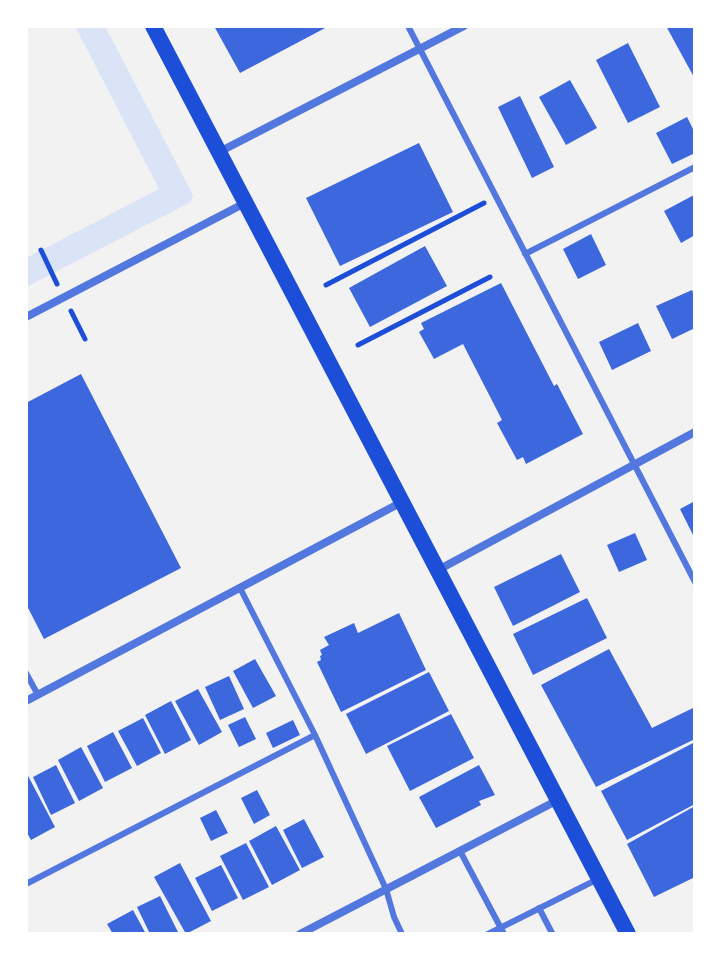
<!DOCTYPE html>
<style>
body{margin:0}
#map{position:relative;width:721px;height:960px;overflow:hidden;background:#f2f2f2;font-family:Arial,sans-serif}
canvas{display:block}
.frame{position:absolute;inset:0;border:28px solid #fff;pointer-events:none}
</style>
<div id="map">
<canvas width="721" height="960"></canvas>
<div class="frame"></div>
</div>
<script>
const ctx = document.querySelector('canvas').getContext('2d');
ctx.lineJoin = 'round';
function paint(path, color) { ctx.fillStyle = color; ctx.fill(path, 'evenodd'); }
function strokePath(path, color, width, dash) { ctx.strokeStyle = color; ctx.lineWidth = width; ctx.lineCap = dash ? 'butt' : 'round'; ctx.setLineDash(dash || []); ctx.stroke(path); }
paint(new Path2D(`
 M75 26H105L193 195 191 202 26 287V258L159 189Z`), '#dbe4f7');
paint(new Path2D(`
 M214 26H329L240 73Z
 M666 26H695V79Z
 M628 43 660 107 628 123 596 60Z
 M570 80 597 128 566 145 539 97Z
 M520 96 554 167 532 178 498 107Z
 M687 117 695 133V153L672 164 656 133Z
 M419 143 453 212 340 266 306 198Z
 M694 195 695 235 681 243 664 211Z
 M591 234 606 265 578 279 563 249Z
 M425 246 447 286 370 327 349 288Z
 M501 283 554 386 557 384 583 434 526 464 523 457 517 460 497 423 502 420 463 344 434 359 419 332 424 329 421 323Z
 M692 290 695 297V328L672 339 656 306Z
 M638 323 651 351 612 370 599 342Z
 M81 374 181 568 44 639 26 604V403Z
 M695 501V539L680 509Z
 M635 533 647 560 619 572 607 545Z
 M561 554 580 592 513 626 494 587Z
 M587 598 607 638 533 675 513 634Z
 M399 613 426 670 341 712 317 662 321 660 320 656 322 655 320 650 329 645 324 637 354 623 358 633Z
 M609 649 652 728 695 707V739L596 787 541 685Z
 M255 659 276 696 253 708 233 671Z
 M429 672 449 711 366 754 346 714Z
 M229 676 244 709 220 720 205 687Z
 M198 689 222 732 199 745 175 701Z
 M171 701 191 740 165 754 145 715Z
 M451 714 474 758 410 791 387 746Z
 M245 717 256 739 239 747 228 725Z
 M143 718 161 753 137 766 118 731Z
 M293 720 300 735 273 748 266 733Z
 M113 732 132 768 105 782 87 746Z
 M695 742V804L627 840 601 791Z
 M81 747 103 788 79 801 58 760Z
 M56 765 75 803 51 815 33 777Z
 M479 765 495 795 479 801 481 805 436 828 419 797Z
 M26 772 55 827 31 840 26 831Z
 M257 790 270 815 254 824 241 798Z
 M695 806V877L654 897 627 844Z
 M216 810 228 833 211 841 200 818Z
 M304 819 324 857 302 868 283 830Z
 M276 826 300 870 272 885 249 841Z
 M246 843 269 887 243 900 220 856Z
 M180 863 211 921 186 934 154 877Z
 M221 865 238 898 212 911 195 878Z
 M160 896 179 934H150L137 907Z
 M133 910 146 934H113L107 924Z`), '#3d67dc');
strokePath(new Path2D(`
 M41 250 57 284
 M326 285 484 203
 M71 311 85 339
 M358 345 490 277`), '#1d4ed8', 5);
strokePath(new Path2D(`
 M408 26 695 582
 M525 254 695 167
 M240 588 315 735 386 889 394 917 402 934
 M26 673 38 695
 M460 851 504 934
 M26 884 315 735
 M539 908 552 933
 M488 934 596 880`), '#5277de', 6);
strokePath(new Path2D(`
 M219 152 464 26
 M26 317 245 203
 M438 570 695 432
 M26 701 402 502
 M300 934 558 800`), '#5277de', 8);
strokePath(new Path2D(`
 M153 26 628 934`), '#1d4ed8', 16);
</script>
